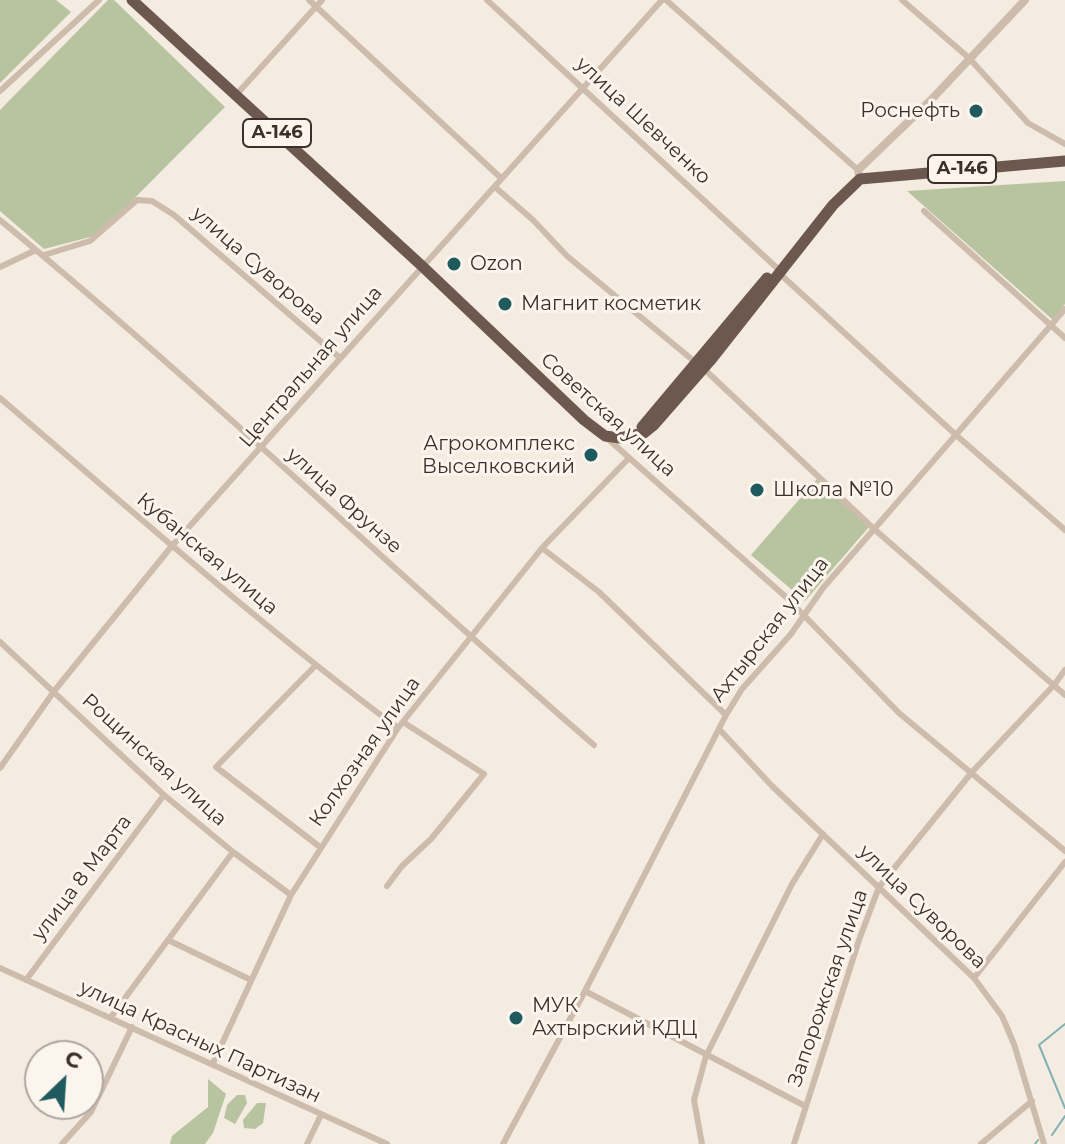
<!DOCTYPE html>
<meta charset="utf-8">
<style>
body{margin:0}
#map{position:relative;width:1065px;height:1144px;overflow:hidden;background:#f4ebe1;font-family:Montserrat,sans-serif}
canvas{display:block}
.north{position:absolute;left:24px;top:1040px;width:80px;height:80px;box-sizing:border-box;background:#fbf5ee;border:2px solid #aea6a0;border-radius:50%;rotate:25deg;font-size:22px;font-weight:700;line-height:32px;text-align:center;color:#3b302b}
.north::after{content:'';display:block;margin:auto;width:28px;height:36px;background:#1f5a5e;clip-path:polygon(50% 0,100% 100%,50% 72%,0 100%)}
</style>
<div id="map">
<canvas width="1065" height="1144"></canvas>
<div class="north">С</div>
</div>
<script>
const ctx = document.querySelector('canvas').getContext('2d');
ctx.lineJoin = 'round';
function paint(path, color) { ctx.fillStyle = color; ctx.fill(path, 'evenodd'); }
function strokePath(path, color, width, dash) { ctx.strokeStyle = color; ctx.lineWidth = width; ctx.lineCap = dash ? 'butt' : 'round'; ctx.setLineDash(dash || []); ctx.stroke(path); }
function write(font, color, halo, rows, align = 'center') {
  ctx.font = font + ' Montserrat,sans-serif'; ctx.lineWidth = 6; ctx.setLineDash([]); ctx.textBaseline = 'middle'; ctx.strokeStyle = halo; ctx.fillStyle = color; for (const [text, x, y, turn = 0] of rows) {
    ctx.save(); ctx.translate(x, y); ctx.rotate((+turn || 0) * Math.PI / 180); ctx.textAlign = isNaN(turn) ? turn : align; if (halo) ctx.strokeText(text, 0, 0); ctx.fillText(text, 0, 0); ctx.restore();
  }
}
paint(new Path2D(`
 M0 0H56L71 12 0 83Z
 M108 0H114L225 107 98 235 44 249 0 211V110Z
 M1065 181V304L1053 320 907 191Z
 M817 479 869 527 805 601 751 555Z
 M208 1079 226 1094 213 1133 205 1144H170L172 1136 208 1107Z
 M237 1095H245L247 1103 235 1124 224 1118 227 1105Z
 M257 1103H266L263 1123 255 1129 244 1128 243 1120Z`), '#b8c4a0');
strokePath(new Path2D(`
 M1065 1024 1039 1045 1065 1108
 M1052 1135 1065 1116
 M1035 1144 1038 1140`), '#7fb0b2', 2);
strokePath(new Path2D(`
 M309 0 501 178
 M487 0 777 268
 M666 0 858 170
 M902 0 969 58 1028 123 1065 144
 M0 91 99 0
 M236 95 322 0
 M495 187 533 220 567 256 695 362
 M924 211 1065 338
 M0 220C204 388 394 572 594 745
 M44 255 90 241 137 200 152 201 174 215 340 358
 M0 267 36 250
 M780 274 956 435 1065 530
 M703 368 874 529 1065 695
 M0 398C131 510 260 625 398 728
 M608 439 787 598 899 713 1065 851
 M542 548 599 592 726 715
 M0 642 164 795 233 852 291 895
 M315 666 216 767 320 847
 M720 730 772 786 974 978 1002 1016 1014 1044 1044 1144
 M0 768 55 690 171 547 662 0
 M387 886 402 866 431 839 484 774 403 722
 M168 940 251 980
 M0 968 387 1144
 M974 978 1065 862
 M26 980 164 795
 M585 991 805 1106
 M111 1017 233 852
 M213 1063 291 895 398 728 542 548 628 459
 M62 1144 91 1112 132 1027
 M307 1144 321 1115
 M503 1144 585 991 726 715 742 689 791 634 823 588 1065 309
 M702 1144 694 1100 706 1056 792 884 823 834
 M794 1144 859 940 879 887 972 772 1054 685 1065 670
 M981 1144 1032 1101`), '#cdbbac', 6);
strokePath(new Path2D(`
 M860 179 858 170 931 100 1025 0`), '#cdbbac', 8);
strokePath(new Path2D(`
 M132 0 422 266 584 420 605 436 620 438 644 433 654 425 710 361 833 205 860 179 1065 161
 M642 427 767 278`), '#6c584f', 11);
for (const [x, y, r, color] of [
 [976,111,8,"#1f5a5e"],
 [454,264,8,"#1f5a5e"],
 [505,304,8,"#1f5a5e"],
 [591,455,8,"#1f5a5e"],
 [757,490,8,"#1f5a5e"],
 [516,1018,8,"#1f5a5e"]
]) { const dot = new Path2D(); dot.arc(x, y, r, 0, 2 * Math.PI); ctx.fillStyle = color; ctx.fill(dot); strokePath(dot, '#fbf5ee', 3); }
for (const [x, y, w] of [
 [277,133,68],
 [962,169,68]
]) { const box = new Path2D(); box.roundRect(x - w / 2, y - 14, w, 28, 6); ctx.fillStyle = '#fbf5ee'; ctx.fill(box); strokePath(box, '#3b302b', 2); }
write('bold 18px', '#3b302b', null, [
 ["А-146",277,133],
 ["А-146",962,169]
]);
write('20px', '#3b302b', '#fbf5ee', [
 ["Роснефть",960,111,"right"],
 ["Ozon",470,264],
 ["Магнит косметик",521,304],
 ["Агрокомплекс",575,444,"right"],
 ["Выселковский",575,467,"right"],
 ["Школа №10",773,490],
 ["МУК",532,1006],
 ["Ахтырский КДЦ",532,1029]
], 'left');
write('20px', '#3b302b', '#fbf5ee', [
 ["улица Шевченко",643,121,43],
 ["улица Суворова",258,266,41],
 ["Центральная улица",311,367,-49],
 ["Советская улица",608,415,42],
 ["улица Фрунзе",344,501,42],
 ["Кубанская улица",207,554,40],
 ["Ахтырская улица",770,630,-52],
 ["Колхозная улица",365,752,-55],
 ["Рощинская улица",154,760,42],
 ["улица 8 Марта",82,878,-53],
 ["улица Суворова",922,907,44],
 ["Запорожская улица",828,988,-71],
 ["улица Красных Партизан",200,1042,25]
]);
</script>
